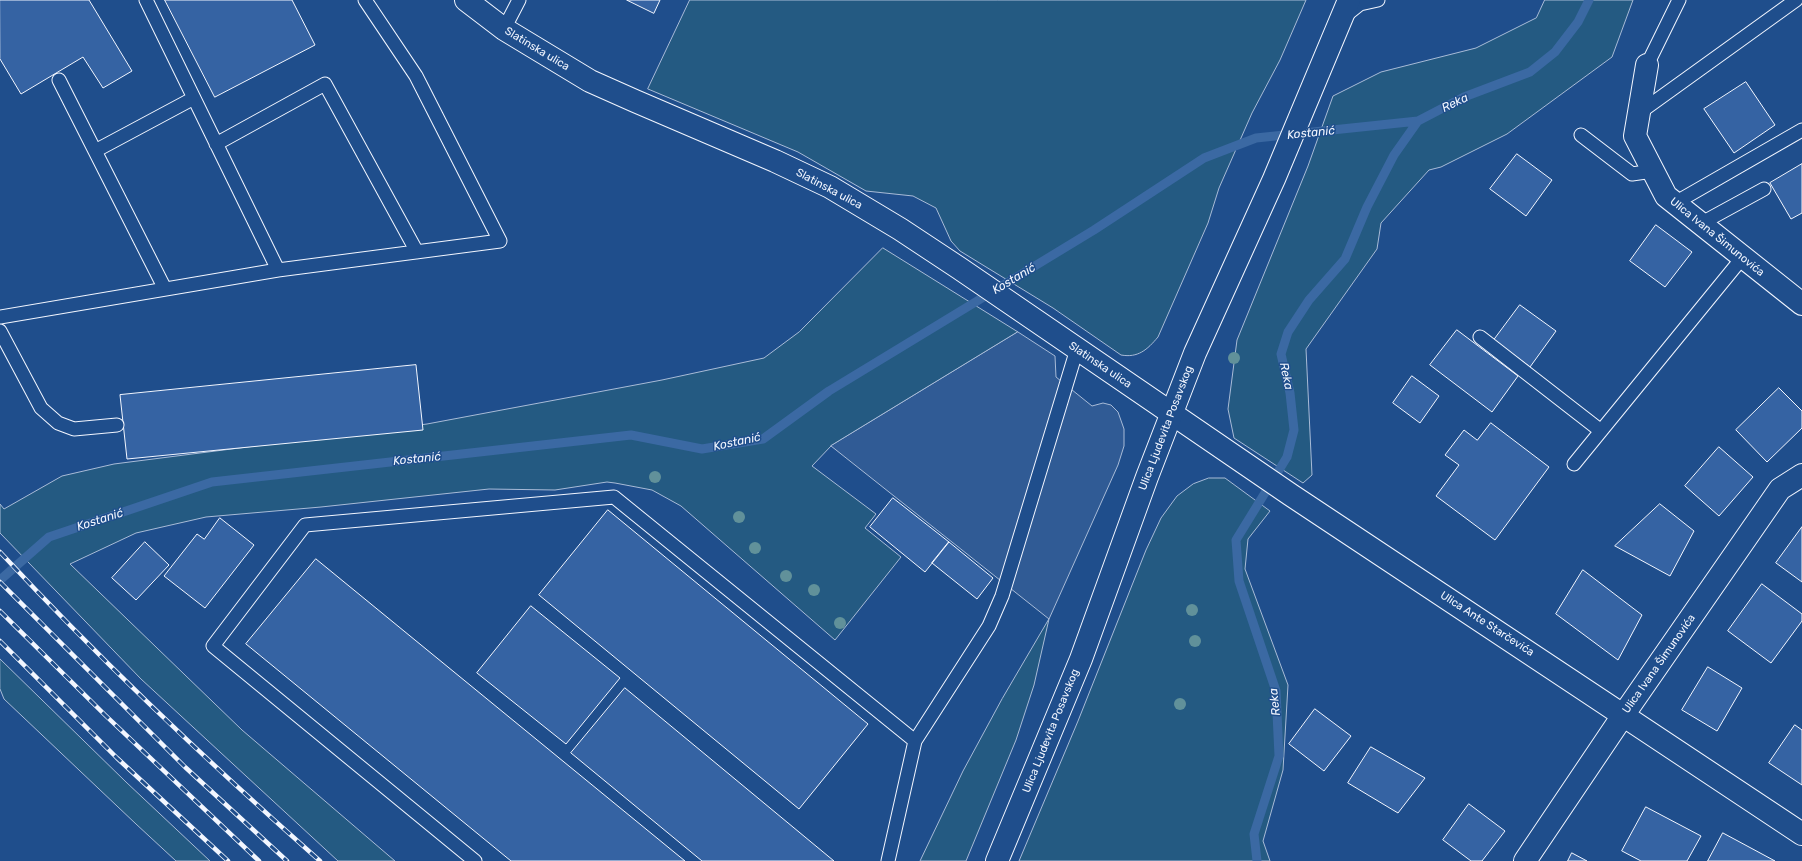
<!DOCTYPE html>
<meta charset="utf-8">
<style>
body{margin:0}
canvas{display:block;background:#1f4e8c}
</style>
<canvas width="1802" height="861"></canvas>
<script>
const ctx = document.querySelector('canvas').getContext('2d');
ctx.lineJoin = 'round';
function paint(path, color) { ctx.fillStyle = color; ctx.fill(path, 'evenodd'); }
function strokePath(path, color, width, dash) { ctx.strokeStyle = color; ctx.lineWidth = width; ctx.lineCap = dash ? 'butt' : 'round'; ctx.setLineDash(dash || []); ctx.stroke(path); }
function write(font, color, halo, rows, align = 'center') {
  ctx.font = font + ' Rubik,sans-serif'; ctx.lineWidth = 3; ctx.setLineDash([]); ctx.textBaseline = 'middle'; ctx.strokeStyle = halo; ctx.fillStyle = color; for (const [text, x, y, turn = 0] of rows) {
    ctx.save(); ctx.translate(x, y); ctx.rotate((+turn || 0) * Math.PI / 180); ctx.textAlign = isNaN(turn) ? turn : align; if (halo) ctx.strokeText(text, 0, 0); ctx.fillText(text, 0, 0); ctx.restore();
  }
}
const green = new Path2D(`
 M690 0H1306L1280 60 1252 113 1219 188 1208 223 1158 337C1147 350 1138 358 1121 355L1053 308 960 251 951 241 936 208 913 196 866 191 798 152 648 89Z
 M1545 0H1633L1612 57 1507 134 1441 167 1429 170 1381 223 1377 249 1306 349 1312 475 1303 483 1234 438 1228 409 1237 340 1308 166 1333 96 1381 72 1476 48 1536 18Z
 M883 248 1018 332 831 446 812 466 876 514 865 528 901 557 835 640 681 506 652 490 615 483 607 482 555 490 489 489 321 507 206 517 136 533 70 564 242 730 395 861H338L141 679 0 533V504L4 509 62 476 114 464 427 424 662 380 764 358 799 332Z
 M1209 478H1225L1270 511 1248 539 1245 569 1288 685 1283 770 1263 841 1270 861H1019L1078 721 1146 550 1161 518 1177 496 1193 484Z
 M1049 619 1034 685 1016 740 966 861H920L963 771 1002 699Z
 M0 659 126 782 210 861H176L136 824 4 699 0 689Z`);
paint(green, '#245a82');
strokePath(green, '#a8bbd7', 1);
const parking = new Path2D(`
 M1018 332 1055 356 1056 377 1092 406 1103 403 1111 405 1118 412 1124 429V446L1118 465 1049 619 831 446Z`);
paint(parking, '#305b95');
strokePath(parking, '#a8bbd7', 1);
strokePath(new Path2D(`
 M0 580 49 537 212 482 631 435 702 449 763 439 829 391 1094 230 1204 158 1256 138 1418 121
 M1257 861 1254 834 1279 756 1276 691 1239 581 1236 540 1287 457 1294 430 1290 393 1281 354 1288 332 1309 300 1345 259 1367 207 1394 155 1418 121 1464 97 1530 72 1555 52 1578 22 1589 0`), '#3b69a3', 9);
const building = new Path2D(`
 M0 0H89L132 71 103 88 83 57 21 94 0 59Z
 M165 0H292L315 45 215 97Z
 M627 0H660L654 13Z
 M1746 82 1775 125 1734 153 1704 109Z
 M1517 154 1552 180 1526 216 1490 189Z
 M1802 164V213L1791 219 1770 183Z
 M1656 225 1692 252 1665 287 1630 261Z
 M1520 305 1556 331 1530 367 1494 340Z
 M1457 330 1518 376 1492 412 1430 365Z
 M416 365 423 430 127 459 120 395Z
 M1412 376 1439 396 1420 423 1393 403Z
 M1779 388 1802 411V428L1767 462 1736 430Z
 M1491 423 1549 467 1495 540 1436 496 1459 465 1445 455 1464 430 1477 440Z
 M1719 447 1753 477 1719 516 1685 486Z
 M893 498 949 542 925 572 870 527Z
 M1660 504 1694 531 1670 576 1615 546Z
 M608 510 868 724 799 809 539 595Z
 M220 518 254 545 205 608 164 576 197 534 204 539Z
 M1802 527V582L1776 563Z
 M145 542 169 565 136 600 112 578Z
 M949 542 993 578 977 599 932 563Z
 M316 559 685 861H511L246 644Z
 M1583 570 1642 615 1618 660 1556 614Z
 M1762 584 1802 614V621L1771 663 1728 631Z
 M531 606 620 678 566 744 477 673Z
 M1708 667 1742 688 1717 731 1682 710Z
 M625 688 834 861H702L571 753Z
 M1315 709 1351 736 1324 771 1289 744Z
 M1795 725 1802 730V785L1769 763Z
 M1371 747 1425 778 1398 813 1348 783Z
 M1469 804 1505 831 1482 861H1471L1443 840Z
 M1646 807 1701 836 1687 861H1641L1622 851Z
 M1723 833 1775 861H1708Z
 M1572 853 1587 861H1568Z`);
paint(building, '#3563a3');
strokePath(building, '#f2f6ff', 1);
const service = new Path2D(`
 M1345 16 1360 4 1378 0
 M504 29 519 0
 M1647 65 1679 0
 M59 80 165 289
 M1639 113 1796 0
 M1581 135 1632 174 1653 171
 M216 144 325 84 417 252
 M95 151 194 98
 M1675 203 1802 130
 M1700 224 1764 189
 M278 270 500 241 416 76 365 0
 M0 317 278 270 146 0
 M0 331 41 408 58 423 74 429 117 425
 M1480 337 1601 431
 M1574 464 1743 257
 M475 861 213 646 305 525 614 497 915 741
 M888 861 915 741 989 626 1002 596 1077 349`);
const minor = new Path2D(`
 M466 0 504 29 590 81 635 101 775 161 830 187 900 229 959 268 1291 495 1802 834
 M1647 65 1635 136 1666 196 1802 304
 M1525 861 1624 714 1780 489 1802 475`);
const secondary = new Path2D(`
 M997 861 1081 659 1147 477 1195 353 1274 179 1349 0`);
strokePath(service, '#f2f6ff', 15);
strokePath(minor, '#f2f6ff', 24);
strokePath(secondary, '#f2f6ff', 24);
strokePath(service, '#1f4e8c', 13);
strokePath(minor, '#1f4e8c', 22);
strokePath(secondary, '#1f4e8c', 22);
const rail = new Path2D(`
 M0 552C101 661 209 763 320 861
 M0 582 185 767 287 861
 M0 611 105 715 259 861
 M0 641 117 758 228 861`);
strokePath(rail, '#f2f6ff', 4.5);
strokePath(rail, '#1f4e8c', 3, [9]);
ctx.fillStyle = '#61919a';
for (const [x, y] of [
 [1234,358],
 [655,477],
 [739,517],
 [755,548],
 [786,576],
 [814,590],
 [1192,610],
 [840,623],
 [1195,641],
 [1180,704]
]) { ctx.beginPath(); ctx.arc(x, y, 6, 0, 2 * Math.PI); ctx.fill(); }
write('11px', '#f2f6ff', '#1f4e8c', [
 ["Slatinska ulica",537,49,31],
 ["Slatinska ulica",829,189,28],
 ["Ulica Ivana Šimunovića",1717,237,39],
 ["Slatinska ulica",1100,365,34],
 ["Ulica Ljudevita Posavskog",1166,428,-69],
 ["Ulica Ante Starčevića",1487,624,33],
 ["Ulica Ivana Šimunovića",1659,664,-55],
 ["Ulica Ljudevita Posavskog",1051,731,-68]
]);
write('italic 12px', '#f2f6ff', '#1f4e8c', [
 ["Reka",1455,103,-26],
 ["Kostanić",1311,133,-6],
 ["Kostanić",1014,279,-31],
 ["Reka",1286,376,78],
 ["Kostanić",737,442,-12],
 ["Kostanić",417,459,-6],
 ["Kostanić",100,520,-18],
 ["Reka",1275,702,-96]
]);
</script>
